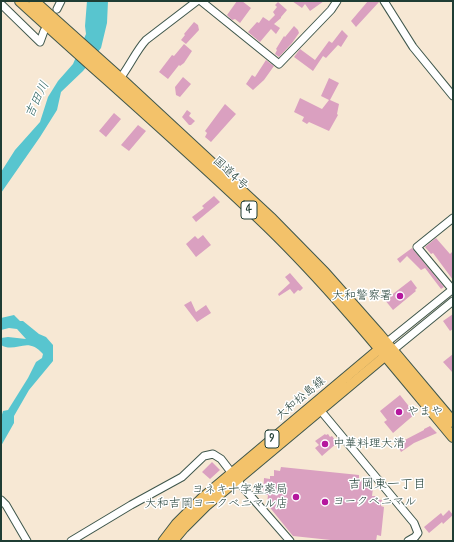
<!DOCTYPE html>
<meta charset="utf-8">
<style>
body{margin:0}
#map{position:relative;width:454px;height:542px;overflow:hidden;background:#f7e8d4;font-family:Mynerve,sans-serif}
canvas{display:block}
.frame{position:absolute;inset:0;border:2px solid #1f3d34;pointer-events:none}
</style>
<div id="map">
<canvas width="454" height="542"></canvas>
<div class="frame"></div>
</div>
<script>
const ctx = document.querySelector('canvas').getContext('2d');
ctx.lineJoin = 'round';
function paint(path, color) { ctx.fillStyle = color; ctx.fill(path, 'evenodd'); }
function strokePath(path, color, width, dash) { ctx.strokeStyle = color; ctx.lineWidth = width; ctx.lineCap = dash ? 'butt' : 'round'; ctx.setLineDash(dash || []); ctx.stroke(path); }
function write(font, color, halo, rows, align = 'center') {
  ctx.font = font + ' Mynerve,"Klee One",sans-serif'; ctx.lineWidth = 3; ctx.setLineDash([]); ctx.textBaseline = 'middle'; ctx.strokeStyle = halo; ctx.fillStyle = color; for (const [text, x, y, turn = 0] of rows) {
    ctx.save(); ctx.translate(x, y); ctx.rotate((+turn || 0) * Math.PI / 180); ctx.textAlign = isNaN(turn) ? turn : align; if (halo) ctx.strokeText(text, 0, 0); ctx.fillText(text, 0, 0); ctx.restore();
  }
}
paint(new Path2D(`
 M87 1H108L107 23 101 48 83 71 61 92 57 110 40 137 1 193V172L15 150 40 122 48 97 58 81 73 64 86 34 85 26Z
 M14 315 20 321H23L39 334 46 337 53 345V361L29 390 14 416V423L1 446V418L3 411 8 410 28 378 36 362 42 358 43 354C27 335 16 354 1 345V338L8 337 26 339 17 329 9 328 1 330V318Z`), '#58c5cf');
paint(new Path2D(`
 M237 1H242L251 8 240 23 235 19 232 20 227 15Z
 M292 1H324L310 11 305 4 302 8Z
 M368 1 379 2 356 27 351 21Z
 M278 2 287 10 281 17V18L274 24 280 28 276 34 271 29 260 42 248 32 257 22 259 23 263 17 269 21 275 15 273 12 277 7 275 5Z
 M194 22 198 25 199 30 186 44 181 40 185 35 184 34Z
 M294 26 298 30 299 33 292 43 279 57 275 54 277 50 276 49 284 36 285 37Z
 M342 30 348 36 341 47 338 45 326 58 323 56 313 71 294 57 300 49 315 60 329 41 332 43Z
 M184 44 192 51 184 63 180 66 179 65 168 79 159 72 172 55 174 56Z
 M266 60 274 66 264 80 253 90 246 84 252 75 255 77Z
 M183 77 191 84 180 97 176 95 175 87Z
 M329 78 339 83 330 100 339 104 337 114 338 115 329 131 309 122 307 124 302 121 304 117 294 112 300 98 322 109 329 100 321 96Z
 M225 104 236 114 211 142 205 137 207 133 205 131Z
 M187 110 191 113 189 116 195 121 191 125H189L182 117Z
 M114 113 121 119 106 137 99 131Z
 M138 125 146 131 129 151 121 145Z
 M214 196 220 202 196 222 192 217 204 208 202 206Z
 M203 235 211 245 196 257 186 244 195 236 198 239Z
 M436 238 450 254 453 251V280L433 253 431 254 425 247Z
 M412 248 444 287 441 289 425 268 421 270 407 256 400 263 397 259Z
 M290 273 303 288 300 291 298 290 294 294 290 289 279 296 278 294 290 283 285 277Z
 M411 280 417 288 415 290 416 291 393 310 385 300Z
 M191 301 196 312 206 305 211 313 197 322 184 305Z
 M453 314V329L450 331 443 321Z
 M453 354V373L443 362Z
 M400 395 415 414 393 433 384 422 387 420 380 411Z
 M430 426 437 433 414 443 401 452 397 444 424 430V429Z
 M325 434 326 435 328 434 330 437 332 436 337 443 322 456 315 448 319 445 315 441Z
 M212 462 220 470 210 479 202 472Z
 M281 467 359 475V480H365V485H367V488H373L372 496H376V499L382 500 381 506 384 507 381 536 377 535 376 541H340L293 536 267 504 268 495 263 494 264 478 270 479V476H274V470L280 471Z
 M449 510 453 515 443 524 442 522 429 533 424 527 441 513 443 516Z`), '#daa0c0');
const minor = new Path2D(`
 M201 1 279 64 331 10 337 1
 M384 1 413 47 453 96
 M1 4 40 42 44 31
 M57 9 61 1
 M118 81C129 68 135 52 146 40L197 1
 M452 289 417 247 453 218
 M386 343 453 289
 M393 350 453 301
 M321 411 414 523 418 533 415 537 408 541
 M1 500 6 505 27 541
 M71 541 131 505 182 477 204 456 213 454 221 459 241 485 290 541`);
const major = new Path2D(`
 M163 541 176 524 202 498 384 345
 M173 541 184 528 206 506 390 352`);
const highway = new Path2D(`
 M20 1C102 76 187 149 267 226 334 291 393 365 453 437
 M34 1 120 78 272 219 325 273 379 334 453 422`);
strokePath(minor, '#3f574c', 9);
strokePath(major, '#3f574c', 11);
strokePath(highway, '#3f574c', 12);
strokePath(minor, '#fff', 7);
strokePath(major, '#f3c26a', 9);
strokePath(highway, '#f3c26a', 10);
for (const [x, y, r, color] of [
 [400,296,4,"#b5179e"],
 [399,412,4,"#b5179e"],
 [325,444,4,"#b5179e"],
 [296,497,4,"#b5179e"],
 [325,502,4,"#b5179e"]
]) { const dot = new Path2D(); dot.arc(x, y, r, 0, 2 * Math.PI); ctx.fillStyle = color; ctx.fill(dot); strokePath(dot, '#fff', 1.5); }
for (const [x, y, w] of [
 [249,210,16],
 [272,439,14]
]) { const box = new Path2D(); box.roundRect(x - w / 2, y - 9, w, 18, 3); ctx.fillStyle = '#fff'; ctx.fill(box); strokePath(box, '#1f3d34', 1); }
write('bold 11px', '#1f3d34', null, [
 ["4",249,210],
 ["9",272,439]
]);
write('12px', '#1f3d34', '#fff', [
 ["国道4号",230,174,43],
 ["大和松島線",301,399,-40]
]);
write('12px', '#1f3d34', '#fff', [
 ["大和警察署",392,296,"right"],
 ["やまや",407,412],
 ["中華料理大清",333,444],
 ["ヨネキ十字堂薬局",288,490,"right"],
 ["大和吉岡ヨークベニマル店",288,504,"right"],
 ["ヨークベニマル",333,502]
], 'left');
write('italic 13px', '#306662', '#fff', [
 ["吉田川",38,100,-64]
]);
write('13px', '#1f3d34', '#fff', [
 ["吉岡東一丁目",387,485]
]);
</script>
